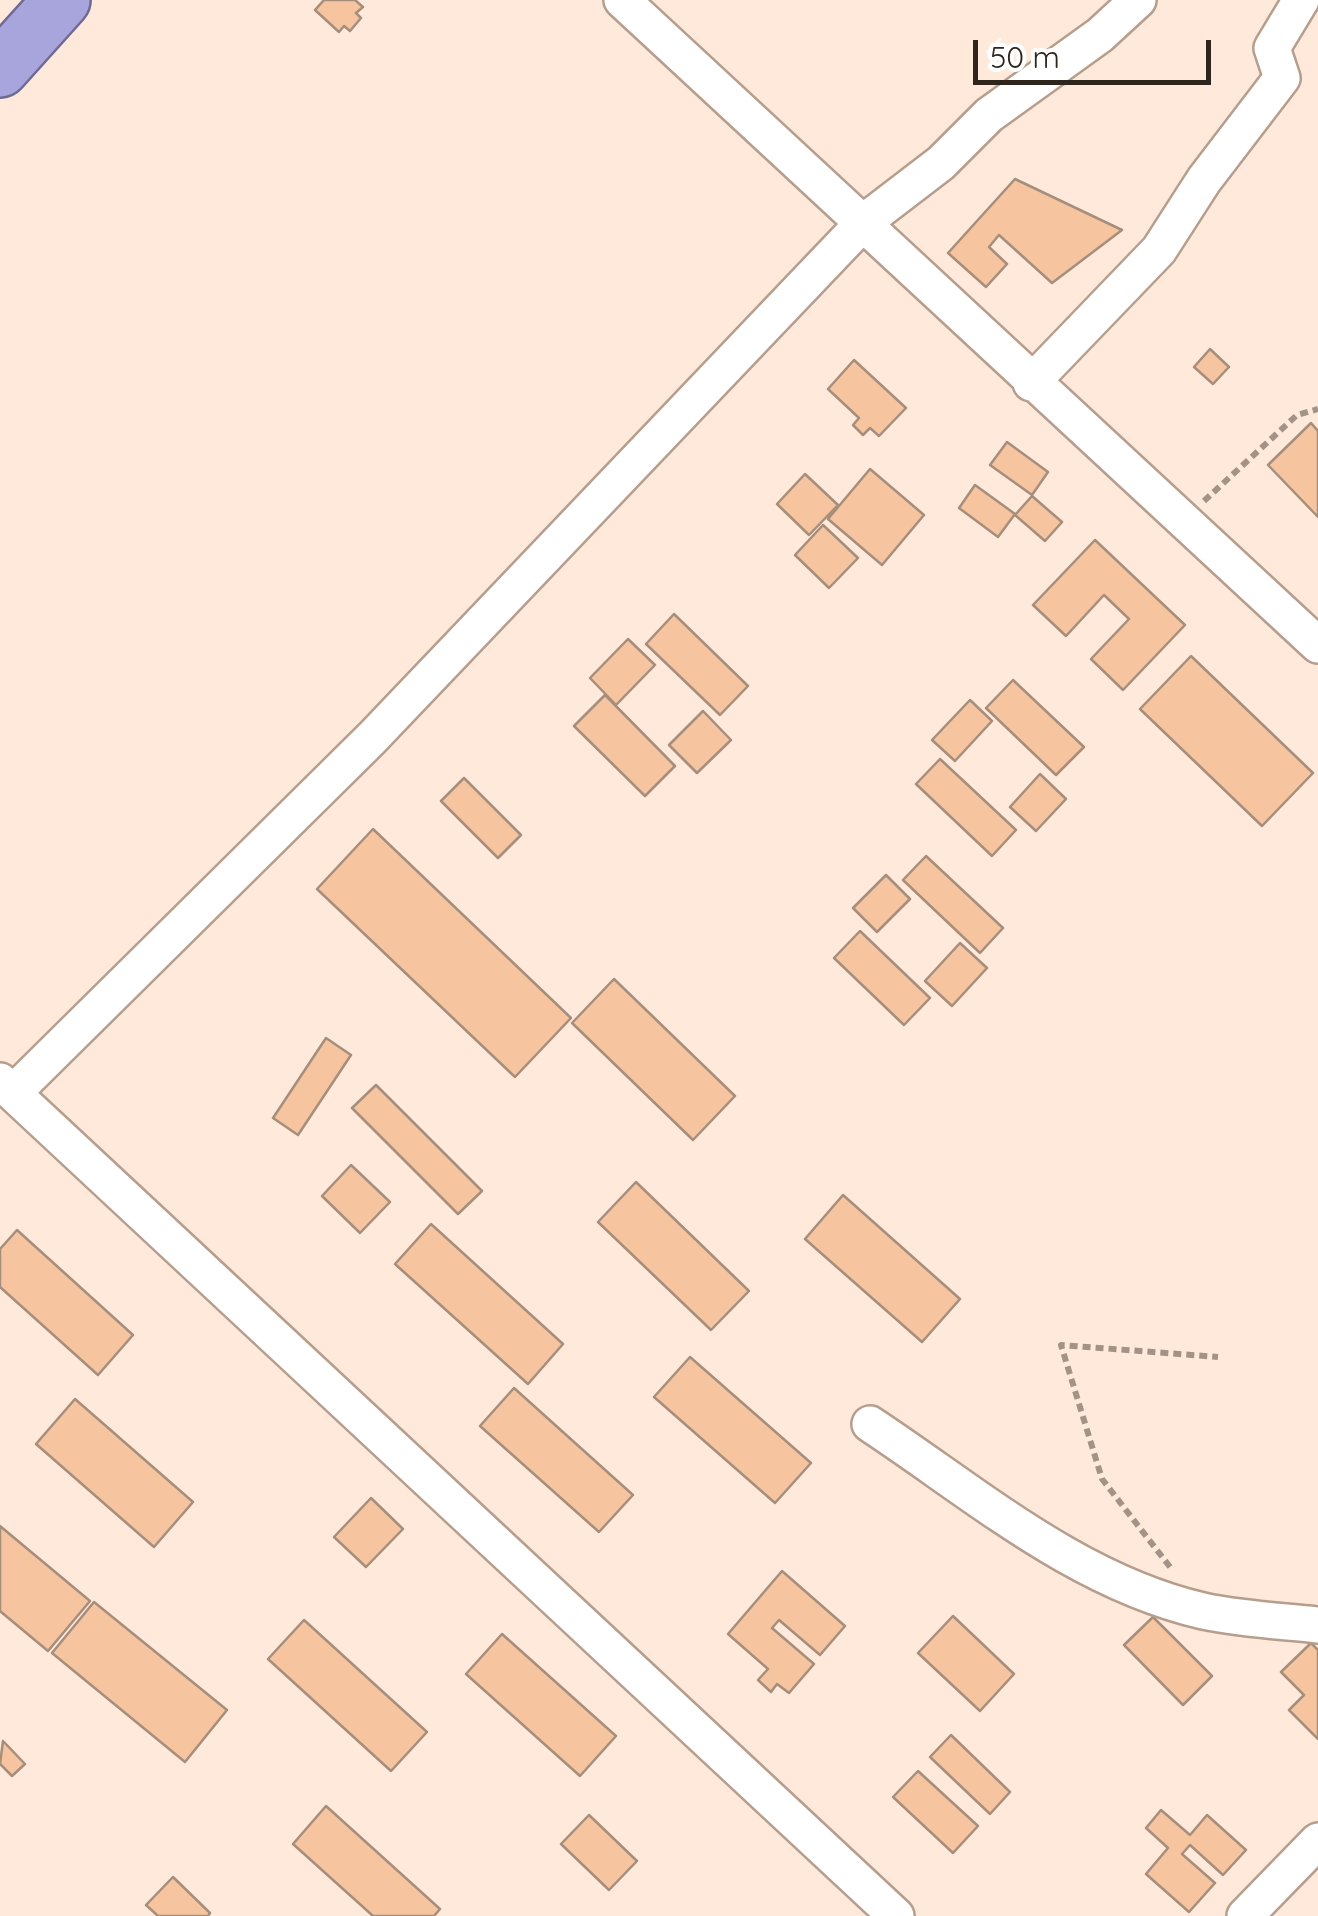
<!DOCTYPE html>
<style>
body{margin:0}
#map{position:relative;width:1318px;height:1916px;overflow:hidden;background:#ffe9da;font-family:Quicksand,sans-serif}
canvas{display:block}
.scale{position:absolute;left:973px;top:40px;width:238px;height:45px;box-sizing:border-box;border:5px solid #2e251d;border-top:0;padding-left:12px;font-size:30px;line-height:35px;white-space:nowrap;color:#2e251d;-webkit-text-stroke:8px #fff;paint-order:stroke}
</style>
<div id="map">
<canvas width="1318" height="1916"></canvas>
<div class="scale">50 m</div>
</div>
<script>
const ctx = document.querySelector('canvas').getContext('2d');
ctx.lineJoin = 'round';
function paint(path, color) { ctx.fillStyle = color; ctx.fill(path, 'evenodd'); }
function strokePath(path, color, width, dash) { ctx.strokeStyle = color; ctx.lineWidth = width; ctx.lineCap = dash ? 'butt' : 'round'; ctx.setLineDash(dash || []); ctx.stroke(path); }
const building = new Path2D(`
 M324 0H355L363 7 356 13 361 18 350 31 344 26 339 32 315 10Z
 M1015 179 1122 230 1052 283 999 235 989 247 1007 264 986 287 948 253Z
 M1210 349 1229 367 1213 384 1194 367Z
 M854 360 906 408 879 436 870 428 863 435 853 425 859 418 828 389Z
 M1311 423 1318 431V517L1268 465Z
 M1007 442 1048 472 1032 495 990 465Z
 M870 469 924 515 882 565 828 519Z
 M805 474 838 505 809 535 777 504Z
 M975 485 1015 514 998 537 959 508Z
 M1032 496 1062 522 1045 541 1015 515Z
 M823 525 858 558 829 588 795 555Z
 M1095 540 1185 625 1123 690 1091 659 1129 619 1104 595 1066 636 1033 605Z
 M674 614 748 686 720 715 646 644Z
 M628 639 655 665 616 705 590 678Z
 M1191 656 1313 773 1262 826 1140 709Z
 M1013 680 1084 747 1056 775 986 708Z
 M605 695 675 766 645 796 574 726Z
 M970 700 992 721 955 761 932 740Z
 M703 711 731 740 697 773 669 745Z
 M940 759 1016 830 992 856 916 784Z
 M1040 774 1066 799 1036 831 1010 807Z
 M464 778 521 835 498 858 441 801Z
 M373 829 571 1018 515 1077 317 889Z
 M926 856 1003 928 980 953 903 880Z
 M886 875 910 899 877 932 853 908Z
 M860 931 930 998 904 1025 834 958Z
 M960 943 987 968 952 1006 925 981Z
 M614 979 735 1096 693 1140 572 1023Z
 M326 1038 351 1055 298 1135 273 1118Z
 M376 1085 482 1191 458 1214 352 1108Z
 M351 1165 390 1202 360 1233 322 1196Z
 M636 1182 749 1291 711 1330 598 1222Z
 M843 1195 960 1299 922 1342 805 1239Z
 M431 1224 563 1344 528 1384 395 1264Z
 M17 1230 133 1335 98 1375 0 1287V1249Z
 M690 1357 811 1463 775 1503 654 1397Z
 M514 1388 633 1495 599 1532 480 1426Z
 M75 1399 193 1502 154 1547 36 1444Z
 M371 1498 403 1529 366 1567 334 1537Z
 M0 1526 90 1601 48 1651 0 1611Z
 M782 1571 845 1626 820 1655 779 1620 772 1628 814 1664 789 1693 777 1684 771 1692 758 1680 768 1669 728 1634Z
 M94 1602 227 1710 185 1762 52 1653Z
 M953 1616 1014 1674 980 1711 918 1653Z
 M1153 1617 1212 1676 1183 1705 1124 1645Z
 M304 1620 427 1732 391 1771 268 1659Z
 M502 1634 616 1736 580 1776 466 1674Z
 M1311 1643 1318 1650V1739L1289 1710 1304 1695 1281 1672Z
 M951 1735 1010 1792 990 1814 930 1757Z
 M3 1741 25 1764 12 1776 0 1764Z
 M918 1771 978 1826 953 1853 893 1797Z
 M326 1806 440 1909 434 1916H373L293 1844Z
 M1161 1810 1190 1835 1207 1815 1246 1850 1223 1875 1190 1845 1182 1854 1215 1883 1189 1912 1146 1874 1168 1848 1146 1828Z
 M589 1815 637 1861 609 1890 561 1844Z
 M173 1877 210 1913 208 1916H158L146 1905Z`);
paint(building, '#f6c49f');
strokePath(building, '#a68e7c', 2.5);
const minor = new Path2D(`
 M622 0 1318 645
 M1031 383 1159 250 1204 180 1282 78 1272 48 1301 0
 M0 1081 896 1916
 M13 1093 372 738 864 222 941 163 989 115 1100 35 1138 0
 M870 1424C976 1494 1077 1582 1203 1611 1240 1619 1280 1621 1318 1625
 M1245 1916 1318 1841`);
const trunk = new Path2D(`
 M0 69 62 0`);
strokePath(minor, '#b79e8c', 40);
strokePath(trunk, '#6f6994', 60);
strokePath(new Path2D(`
 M1204 501 1297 415 1318 409
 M1170 1567 1102 1479 1061 1345 1218 1357`), '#a39387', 6, [8, 5]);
strokePath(minor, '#fff', 35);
strokePath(trunk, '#a8a4dc', 55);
</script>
